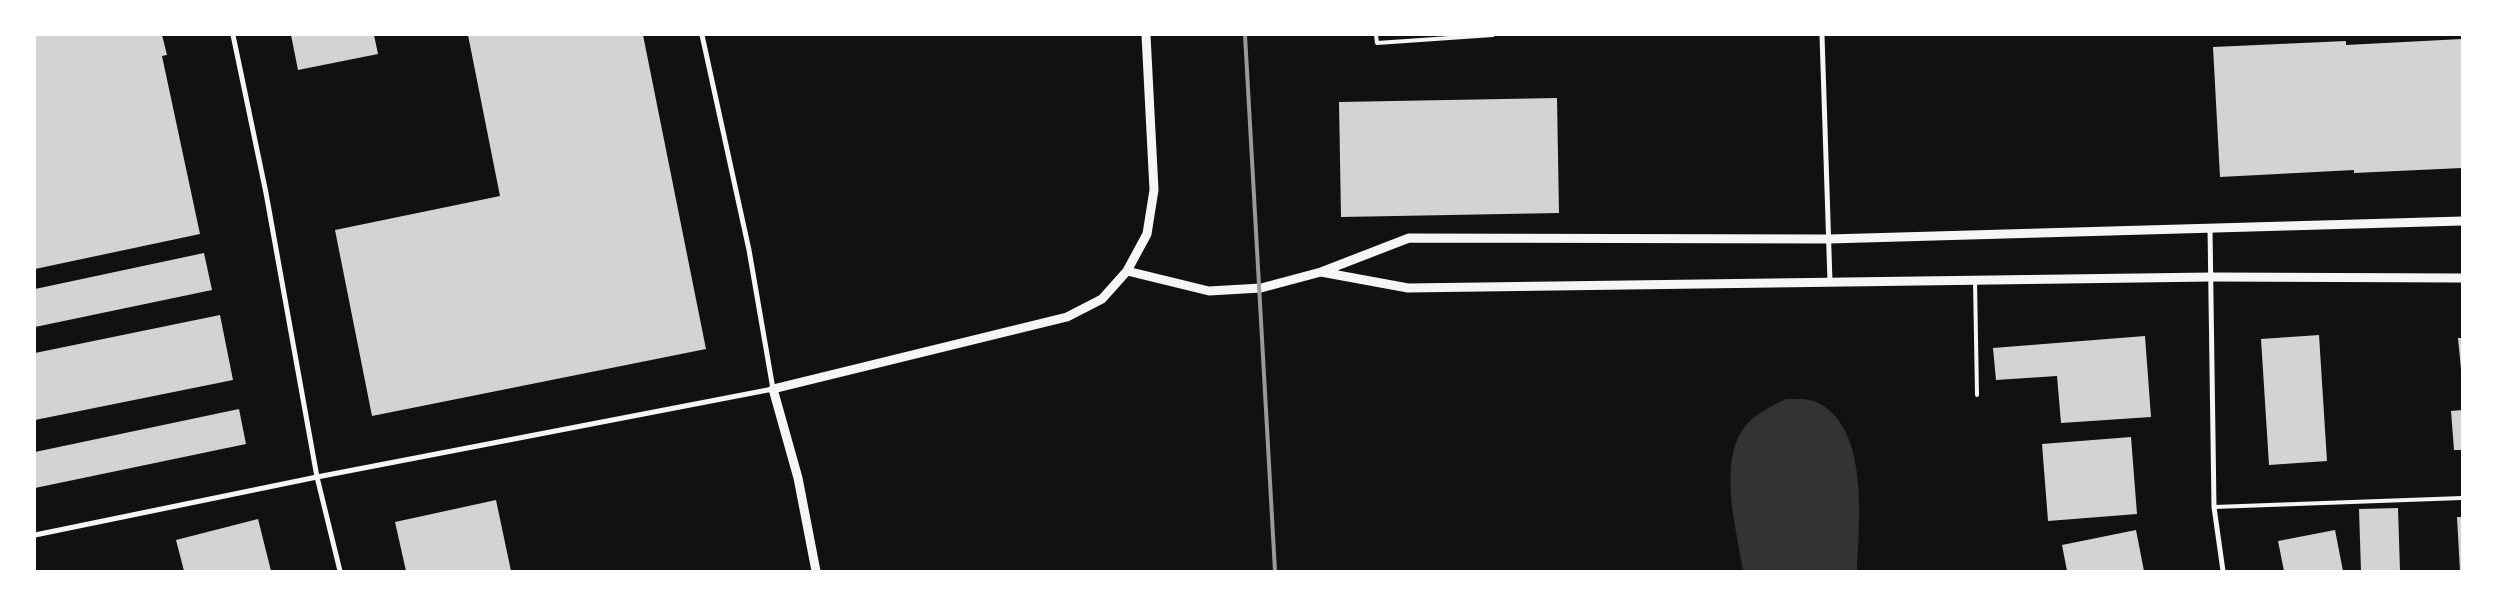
<!DOCTYPE html>
<style>
body{margin:0}
#map{position:relative;width:2497px;height:606px;overflow:hidden;background:#111;font-family:"Source Sans 3",sans-serif}
canvas{display:block}
.frame{position:absolute;inset:0;border:36px solid #fff;pointer-events:none}
</style>
<div id="map">
<canvas width="2497" height="606"></canvas>
<div class="frame"></div>
</div>
<script>
const ctx = document.querySelector('canvas').getContext('2d');
ctx.lineJoin = 'round';
function paint(path, color) { ctx.fillStyle = color; ctx.fill(path, 'evenodd'); }
function strokePath(path, color, width, dash) { ctx.strokeStyle = color; ctx.lineWidth = width; ctx.lineCap = dash ? 'butt' : 'round'; ctx.setLineDash(dash || []); ctx.stroke(path); }
paint(new Path2D(`
 M1786 399C1796 399 1807 398 1816 402 1870 426 1859 523 1857 571H1743C1737 529 1716 460 1747 424 1758 412 1772 406 1786 399Z`), '#333');
paint(new Path2D(`
 M35 35H162L167 55 162 56 200 234 35 269Z
 M291 35H374L378 54 298 70Z
 M468 35H643L706 349 372 416 335 230 500 196Z
 M2462 39V168L2354 173V170L2220 177 2213 47 2346 41V45Z
 M1557 98 1559 213 1341 217 1339 102Z
 M204 253 212 290 35 327V289Z
 M220 315 233 380 35 420V353Z
 M2319 335 2327 461 2269 465 2261 339Z
 M2145 336 2151 417 2061 423 2057 376 1996 380 1993 348Z
 M2458 338H2462V369H2461Z
 M239 409 246 444 35 488V452Z
 M2462 410V450H2454L2451 411Z
 M2131 437 2137 514 2048 521 2042 444Z
 M496 500 511 571H406L395 522Z
 M2398 508 2400 571H2361L2359 509Z
 M2457 517H2462V571H2460Z
 M258 519 271 571H184L176 540Z
 M2136 530 2144 571H2067L2062 545Z
 M2335 530 2343 571H2284L2278 541Z`), '#d3d3d3');
strokePath(new Path2D(`
 M1376 35 1377 43 1493 35
 M1975 280 1977 395
 M2214 507 2462 498`), '#f5f5f5', 4);
strokePath(new Path2D(`
 M233 35 266 193 317 477 340 571
 M1822 35 1830 282
 M2210 228 2214 507 2223 571
 M35 535 317 477 773 389 749 250 702 35`), '#f5f5f5', 5);
strokePath(new Path2D(`
 M1127 271 1209 291 1261 288 1321 272 1409 238 1829 239 2462 221
 M1321 272 1408 288 2211 277 2462 278
 M816 571 798 478 773 389 1067 317 1102 299 1127 271 1147 234 1154 190 1146 35`), '#f5f5f5', 9);
strokePath(new Path2D(`
 M1245 35 1275 571`), '#9a9a9a', 4);
</script>
